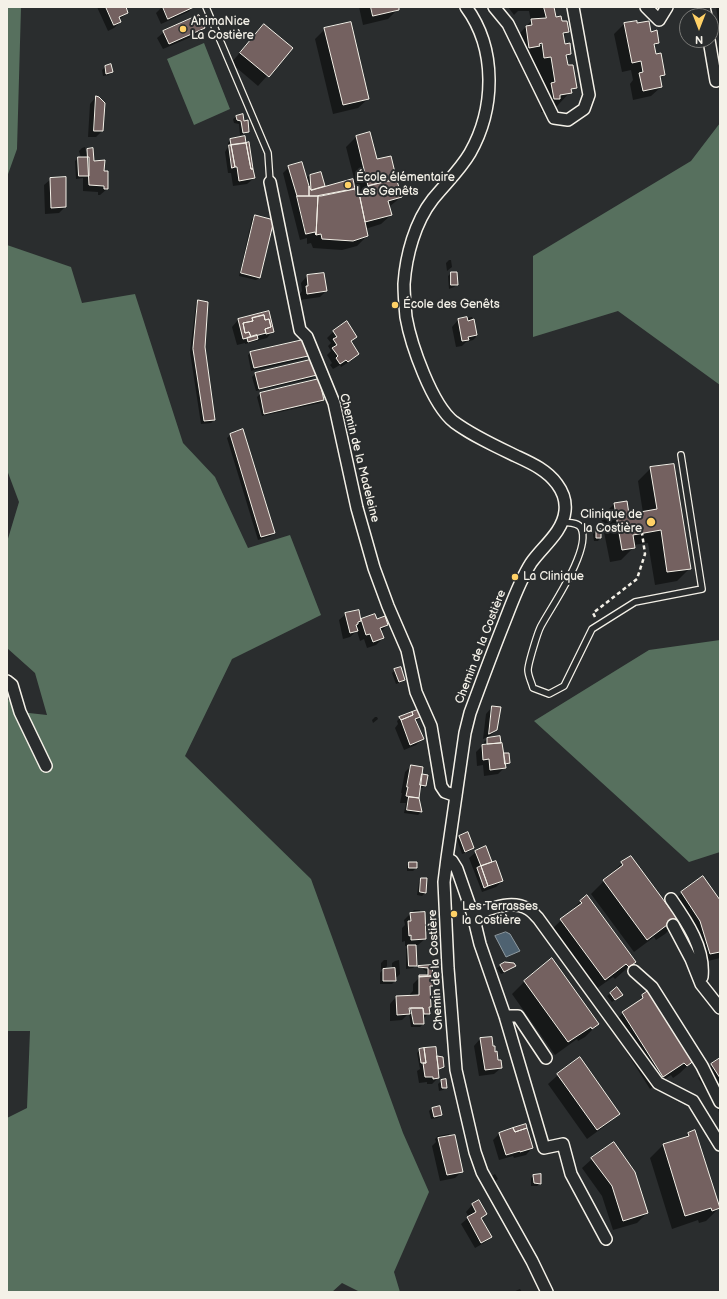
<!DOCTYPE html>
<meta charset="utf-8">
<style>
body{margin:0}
#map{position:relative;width:727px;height:1299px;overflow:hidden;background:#2a2d2e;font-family:"Balsamiq Sans",sans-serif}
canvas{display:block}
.frame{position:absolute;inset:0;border:8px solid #f4f1e8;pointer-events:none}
.north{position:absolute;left:679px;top:8px;width:40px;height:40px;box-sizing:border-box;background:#2a2d2e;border:1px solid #7b7b78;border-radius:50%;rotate:180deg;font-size:11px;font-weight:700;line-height:16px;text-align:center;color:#f4f1e8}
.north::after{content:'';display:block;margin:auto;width:14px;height:18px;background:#ffd166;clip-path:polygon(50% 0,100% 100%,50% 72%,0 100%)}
</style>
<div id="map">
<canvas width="727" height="1299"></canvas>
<div class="frame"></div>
<div class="north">N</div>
</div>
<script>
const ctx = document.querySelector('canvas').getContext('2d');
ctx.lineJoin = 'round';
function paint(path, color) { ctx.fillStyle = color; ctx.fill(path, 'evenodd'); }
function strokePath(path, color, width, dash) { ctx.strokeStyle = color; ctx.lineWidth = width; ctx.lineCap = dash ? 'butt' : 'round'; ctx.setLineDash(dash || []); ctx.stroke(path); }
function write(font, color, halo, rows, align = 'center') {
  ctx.font = font + ' "Balsamiq Sans",sans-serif'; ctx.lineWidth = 4; ctx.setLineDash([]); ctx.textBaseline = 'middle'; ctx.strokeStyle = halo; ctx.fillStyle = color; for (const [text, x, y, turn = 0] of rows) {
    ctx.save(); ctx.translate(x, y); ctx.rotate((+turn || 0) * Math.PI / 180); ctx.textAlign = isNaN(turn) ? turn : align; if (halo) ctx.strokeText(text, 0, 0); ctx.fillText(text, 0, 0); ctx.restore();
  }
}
paint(new Path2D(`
 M7 7H21L17 149 7 177Z
 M204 43 230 109 194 125 167 59Z
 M720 123V385L618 311 533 337V256L691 161Z
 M7 245 71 267 82 303 135 294 183 443 215 477 248 548 290 535 321 615 232 659 185 756 311 879 403 1133 429 1192 394 1272 400 1292H360L342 1283 332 1292H7V1118L27 1108 30 1031H7V698L20 712 47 715 35 673 7 648V542L19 502 7 470Z
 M720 640V852L689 862 534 721 649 650Z`), '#57705e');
const water = new Path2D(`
 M506 932 510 934 520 951 506 957 495 936Z`);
paint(water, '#4e6271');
strokePath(water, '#909ba1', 1);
paint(new Path2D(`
 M97 7H124L127 13 119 20 120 22 114 28 108 31Z
 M162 7H194L188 12 161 24 156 13Z
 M359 7H398V9L388 19 363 25Z
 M508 7H553L555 18 567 32 563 37 564 45 570 54 566 58 567 66 575 87 557 106 551 107 546 111 541 112 539 97 542 94 538 70 531 71 526 59 516 60 514 40 531 21 529 11H518L514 15Z
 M716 7H720V32Z
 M624 24H636L650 33 658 42 654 47 656 55 664 75 659 80 661 87 651 96 633 100 630 84 633 80 631 70 622 72 614 34Z
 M264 25 292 48 258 86 231 63Z
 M204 28 198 34 163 49 157 38 164 32Z
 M325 29 368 99 358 108 333 114 315 39Z
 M105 67 112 72 109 75 103 76 102 70Z
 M96 97 102 131 96 137H88L90 104Z
 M236 117 244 122 248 131 245 134 240 135 239 124 234 123 233 119Z
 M369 133 377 160 401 197 389 207 391 215 381 224 365 229 367 236 357 246 342 250 313 248 311 243 307 244V238L300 240 283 173 289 167 306 177 320 173 324 187 356 195 358 194 346 147 356 137Z
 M231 140 254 178 247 184 233 186 231 173H228L225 152 228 147V143Z
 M85 147 86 152 88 150 93 162 103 171 107 189 100 195H98V192L83 191V178L76 179 75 161 78 158H81L79 151 82 148Z
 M51 179 65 207 59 213 45 214 44 185Z
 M255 216 259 278 256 280 239 276 252 219Z
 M449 260H451L452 267 447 271 446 263Z
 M451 273H456L457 285 454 287 449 289 448 276Z
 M307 276 326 291 320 297 300 300V294L302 291 301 283Z
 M198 301 214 420 211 423 201 424 190 352 196 304Z
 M472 317 476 337 473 340 466 342 462 346 456 347 452 327 458 320Z
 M238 320 273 331 267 338 245 344V343L237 345 232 327Z
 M347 322 356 336 351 342 358 353 352 360 341 367 340 365 333 369 330 365 332 363 327 355 331 351 328 346 331 343 327 338 333 332Z
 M251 353 306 356 304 359 251 371 248 355Z
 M255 374 315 375 313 378 256 391 252 377Z
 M260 394 323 400 320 403 262 416 257 397Z
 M242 431 274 533 271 536 258 540 227 438 230 435Z
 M651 468 690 568 677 581 655 585 648 543 633 545 634 547 621 560 610 562 601 517 614 504 628 515 643 513 638 481ZM617 526H619L623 546 621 548Z
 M596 531 600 538 598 541H594L593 534Z
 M346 614 360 620 375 615 376 620 387 625 381 632 383 638 376 645 367 648 364 639 360 641 357 631 350 637 343 639 339 620Z
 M395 670 404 679 401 682 396 684 392 673Z
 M492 707 497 730 490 736 483 739 486 714Z
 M422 716 415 722 422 739 416 745 404 750 395 728 398 724 397 721 400 718Z
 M375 717H377L378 719 373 723 372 720Z
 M487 739 500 742 498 744 503 755 504 754 509 763 504 766V768L498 774 484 776 483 765 477 766 476 752 482 746H485L484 742Z
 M411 766 421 777 425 785 422 788H419L418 798 421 812 418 815 404 813 406 803H400L402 793H401L405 772Z
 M460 836 473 848 470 851 462 854 457 839Z
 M486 847 491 864 502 881 496 887 482 892 469 858 476 852Z
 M410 863H416V868L413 871H407V866Z
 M622 863 678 921 665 934 656 940 654 937 634 952 591 894Z
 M422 879H426L425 893 422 896 417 895 419 882Z
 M682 893 720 901V958L700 963 672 903Z
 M581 901 634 962 615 979 613 977 592 992 548 933Z
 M414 910H420L424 927H427V931L425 933V939L418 945H415L416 965 413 968 406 969V949L409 946H405V941L402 942V928L405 925 404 920Z
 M384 960H387V966L384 970 392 969V963L395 961 399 960 400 974 397 977H395V981L392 984H380V973L383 969 381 970V963Z
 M505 963 515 966 512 969 501 974 497 968Z
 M425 966H431L432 985 429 988 430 1006 428 1008 429 1013 423 1019V1024L420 1027H411L409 1013 402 1020 390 1021V1004L396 997H410V994L413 991V984L419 978H426V971L423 969Z
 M525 981 598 1024 585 1037 578 1041 577 1039 555 1055 512 994Z
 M617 989 621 995 612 1002 607 996Z
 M643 996 693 1060 680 1073 673 1078 671 1075 650 1089 610 1026 623 1013 633 1006Z
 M491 1038 492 1047H494L497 1061 501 1068 494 1074 479 1076 474 1046 480 1039Z
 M420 1050 436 1057 442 1058 443 1067 438 1071V1078L432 1084H427V1082L419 1083 417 1071 420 1069 417 1053Z
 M720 1058V1116L717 1106 698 1078Z
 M558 1075 619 1113 609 1123 587 1139 548 1084Z
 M441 1081 446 1087 443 1090 439 1091 438 1084Z
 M439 1107 441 1115 438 1118 431 1119 429 1111 432 1108Z
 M449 1134 461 1172 455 1178 440 1181 432 1146 436 1142 435 1139 438 1136Z
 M499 1134 532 1148 526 1155 514 1158 513 1156 499 1160 493 1140Z
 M688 1134 719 1208 706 1221 699 1223 698 1220 672 1229 650 1158 663 1145 683 1139Z
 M592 1159 647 1213 637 1223 613 1230 602 1196 582 1168Z
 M495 1174 498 1179 492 1183 489 1178Z
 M534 1176 540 1183 537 1186H531V1178Z
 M479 1202 486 1214 481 1219 491 1237 484 1243 475 1248 461 1224 469 1217 466 1212 472 1205Z
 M520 1289 522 1292H513Z`), '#0007');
const building = new Path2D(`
 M106 7H126L128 13 119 17 121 22 114 25Z
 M163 7H194L168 19Z
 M371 7H399V10L373 16Z
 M544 7H554L556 17 561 16 562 21H567L569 32 563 33 565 44 570 43 571 54 566 55 568 65H573L577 88 571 89 572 93 560 95V99H554L551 83 555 82 551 57 544 58 542 43 539 44 540 46 529 48 526 26 532 25 531 19 546 18Z
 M199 15 205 28 169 44 163 31Z
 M637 21V23L649 21 651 32 657 30 659 43 654 44 656 54 661 53 665 75 660 76 662 87 643 91 639 73 643 72 641 61 632 63 624 23Z
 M351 22 369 99 343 105 324 28Z
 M264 24 293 48 269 77 240 53Z
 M111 64 113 72 106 74 105 66Z
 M96 96 99 97 105 103 103 131H94Z
 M243 114 244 121 248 120 249 132 243 133 241 121 237 120 236 116Z
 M370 132 377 159 391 156 397 181H387L368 186 356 136Z
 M245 136 246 143 231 145 230 139Z
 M249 142 253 169H251L246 143Z
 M246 143 251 169H253L255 178 239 181 237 167H235L231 145Z
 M229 145H231L235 167 232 168Z
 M93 148 94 161 105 160 104 171H108V189H104V186L89 185 87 149Z
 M78 157H89V176H79Z
 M302 162 309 186V196H297L288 166Z
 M321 172 325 186 311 190 310 175Z
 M66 177V207L51 208 50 178Z
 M353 179 355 189 321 196H309V186L311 190Z
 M394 180 397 181 402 197 388 201 392 215 365 222 359 193 370 190 368 186Z
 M355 189 356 194 359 193 368 236 353 241 322 239 321 234 316 235 318 196Z
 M297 196H318L316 235 315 232 306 234Z
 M255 215 274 220 260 278 241 273Z
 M451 272H457L458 285H451Z
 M324 273 327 291 307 294 306 286H308L307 275Z
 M198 300 208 302 205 347 215 420 204 421 193 349Z
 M269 311 274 332 266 334 265 329 271 327 269 319 265 320 264 315 252 318 253 321 243 323 245 333 249 332 251 337 243 339 238 319Z
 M264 315 265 320 269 319 271 327 265 329 266 333 251 337 249 332 245 333 243 323 253 321 252 318Z
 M467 317 468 321 474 319 477 335 468 337 469 340 462 341 458 319Z
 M347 321 357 337 351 341 359 354 348 362 346 360 340 364 336 358 338 356 332 348 337 345 333 339 337 337 333 331Z
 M257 335 258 339 248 342 247 338Z
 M303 340 308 356 254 368 250 352Z
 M310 360 317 375 259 389 255 373Z
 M319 379 324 400 264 414 260 393Z
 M243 429 275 533 261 537 230 434Z
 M674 464 691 569 667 572 661 530 633 535 635 548 622 550 614 503 627 501 629 514 657 509 650 467Z
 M601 529V538H596V530Z
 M359 610 361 621 358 622V624L356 625 358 631 350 633 345 613Z
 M375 614 377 619 385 616 388 625 380 628 384 638 373 642 370 634 366 635 361 619Z
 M401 667 405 680 399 682 394 669Z
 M492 706 501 707 497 730 489 734Z
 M420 709 423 716 415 719 424 739 410 745 401 720 413 715 412 712Z
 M412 712 413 715 401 720 399 717Z
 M500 736 501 743 487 744V738Z
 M502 743 506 768 490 770 489 759 483 760 482 745Z
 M504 753H509L510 763 505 764Z
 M411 765 423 767 419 798 406 796 408 787H407Z
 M422 774 428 775 426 786 420 785Z
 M409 797 419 798 422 812 407 810Z
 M468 832 474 848 465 852 459 836Z
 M486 846 492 862 481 866 475 851Z
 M631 856 679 921 669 928 667 925 647 940 603 880 623 865 621 862Z
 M496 861 503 881 488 886 481 866Z
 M409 862H417V868H409Z
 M481 866 488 886 484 888 477 868Z
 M703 876 720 900V952L710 954 700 921 681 892Z
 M421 878H427L426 893 420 892Z
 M587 895 636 962 629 967 626 964 605 980 560 919 582 903 580 901Z
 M425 912 426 939 411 940V935L409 936 408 921H411L410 913Z
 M408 945H416L417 966H409Z
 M552 958 599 1024 592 1029 591 1027 568 1042 524 981Z
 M505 962 514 963 516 966 504 972 500 965Z
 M432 965 433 976 419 977V975H428V968L418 967V966Z
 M395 968 396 981H383V969Z
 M433 976V986H430L431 1007H429L430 1014H424L423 1008H409L410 1014 397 1015 396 996 419 995V977Z
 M617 987 623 995 615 1000 610 993Z
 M651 989 695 1060 687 1066 684 1063 663 1077 622 1012 643 998 642 995Z
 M411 1008H423L424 1024H414Z
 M492 1037 493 1046H495V1052L497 1051 498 1060H501L502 1068 485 1070 480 1038Z
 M436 1047 439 1078 433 1079V1077H425L423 1063H426L424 1048Z
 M424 1048 426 1063H421L419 1049Z
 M437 1056 443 1057 444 1067 439 1069Z
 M580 1057 620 1114 597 1130 557 1074Z
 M720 1058V1078L711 1064Z
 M446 1079 447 1088H442L441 1080Z
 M440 1106 442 1115 434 1117 432 1108Z
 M526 1124 527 1128 515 1132 513 1128Z
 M513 1128 515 1132 527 1128 533 1148 520 1152V1151L506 1155 499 1133Z
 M695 1130 720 1208 712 1211 711 1208 685 1216 663 1144 689 1136 688 1133Z
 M455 1135 463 1172 447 1175 438 1138Z
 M614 1142 635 1172 648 1213 623 1221 612 1186 591 1158Z
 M541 1174V1184L534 1183 533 1175Z
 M479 1200 487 1214 481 1218 492 1237 481 1243 467 1217 476 1212 472 1204Z`);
paint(building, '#746160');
strokePath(building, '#f4f1e8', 1);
const lane = new Path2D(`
 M206 7 268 153 270 182
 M562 522C569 523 578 522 581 528 592 549 551 607 541 626 538 631 528 664 528 670 528 676 532 683 533 688L549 694 564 686 592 629 635 602 702 589 681 455`);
const street = new Path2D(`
 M466 7C497 49 495 109 470 153 460 170 446 183 433 199 415 222 406 255 404 284 404 295 405 306 406 317 411 345 432 405 454 422 473 436 495 446 516 456 531 463 547 470 557 484 563 492 566 502 565 511 563 532 542 547 531 563 519 582 512 603 504 623 492 653 481 683 470 713L465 733 447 858 444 882 448 968 456 1070 475 1152 482 1172 532 1261 547 1292
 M494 7 508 24 554 118 568 120 584 109 589 95 573 7
 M646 7 659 20 667 7
 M704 7 706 16
 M709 40 716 81
 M270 182 300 330 307 337 334 403 357 508 374 568 388 606 407 650 416 692 431 726 441 786 445 792 456 796
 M7 681 12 685 20 712 46 766
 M447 858 452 861 457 869 473 915 480 944 505 1016 544 1148 563 1144 571 1174 606 1239
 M671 899C687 922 705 948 702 977
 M473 915C490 909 511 899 528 909 532 911 535 915 538 918L658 1083 693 1101 720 1145
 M673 925 691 959 701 984 720 1008
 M634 971 652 987 702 1066 720 1102
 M505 1016H518L546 1058`);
strokePath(lane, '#f4f1e8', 8);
strokePath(street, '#f4f1e8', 14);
strokePath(new Path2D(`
 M595 617 593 613 637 579 645 554 642 533`), '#f4f1e8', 2.5, [4, 3]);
strokePath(lane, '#2a2d2e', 5.5);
strokePath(street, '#2a2d2e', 11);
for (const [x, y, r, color] of [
 [183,29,4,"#ffd166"],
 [348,185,4,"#ffd166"],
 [395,305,4,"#ffd166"],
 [651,522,5,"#ffd166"],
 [515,577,4,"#ffd166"],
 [454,914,4,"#ffd166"]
]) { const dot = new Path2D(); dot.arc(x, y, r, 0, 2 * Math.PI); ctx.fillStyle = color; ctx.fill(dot); strokePath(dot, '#2a2d2e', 1.5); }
write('12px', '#f4f1e8', '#2a2d2e', [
 ["AnimaNice",191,22],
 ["La Costière",191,36],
 ["École élémentaire",356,178],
 ["Les Genêts",356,192],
 ["École des Genêts",403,305],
 ["Clinique de",642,515,"right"],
 ["la Costière",642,529,"right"],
 ["La Clinique",523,577],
 ["Les Terrasses",462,907],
 ["la Costière",462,921]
], 'left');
write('12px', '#f4f1e8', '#2a2d2e', [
 ["Chemin de la Madeleine",359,458,76],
 ["Chemin de la Costière",481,647,-69],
 ["Chemin de la Costière",436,970,-93]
]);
</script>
